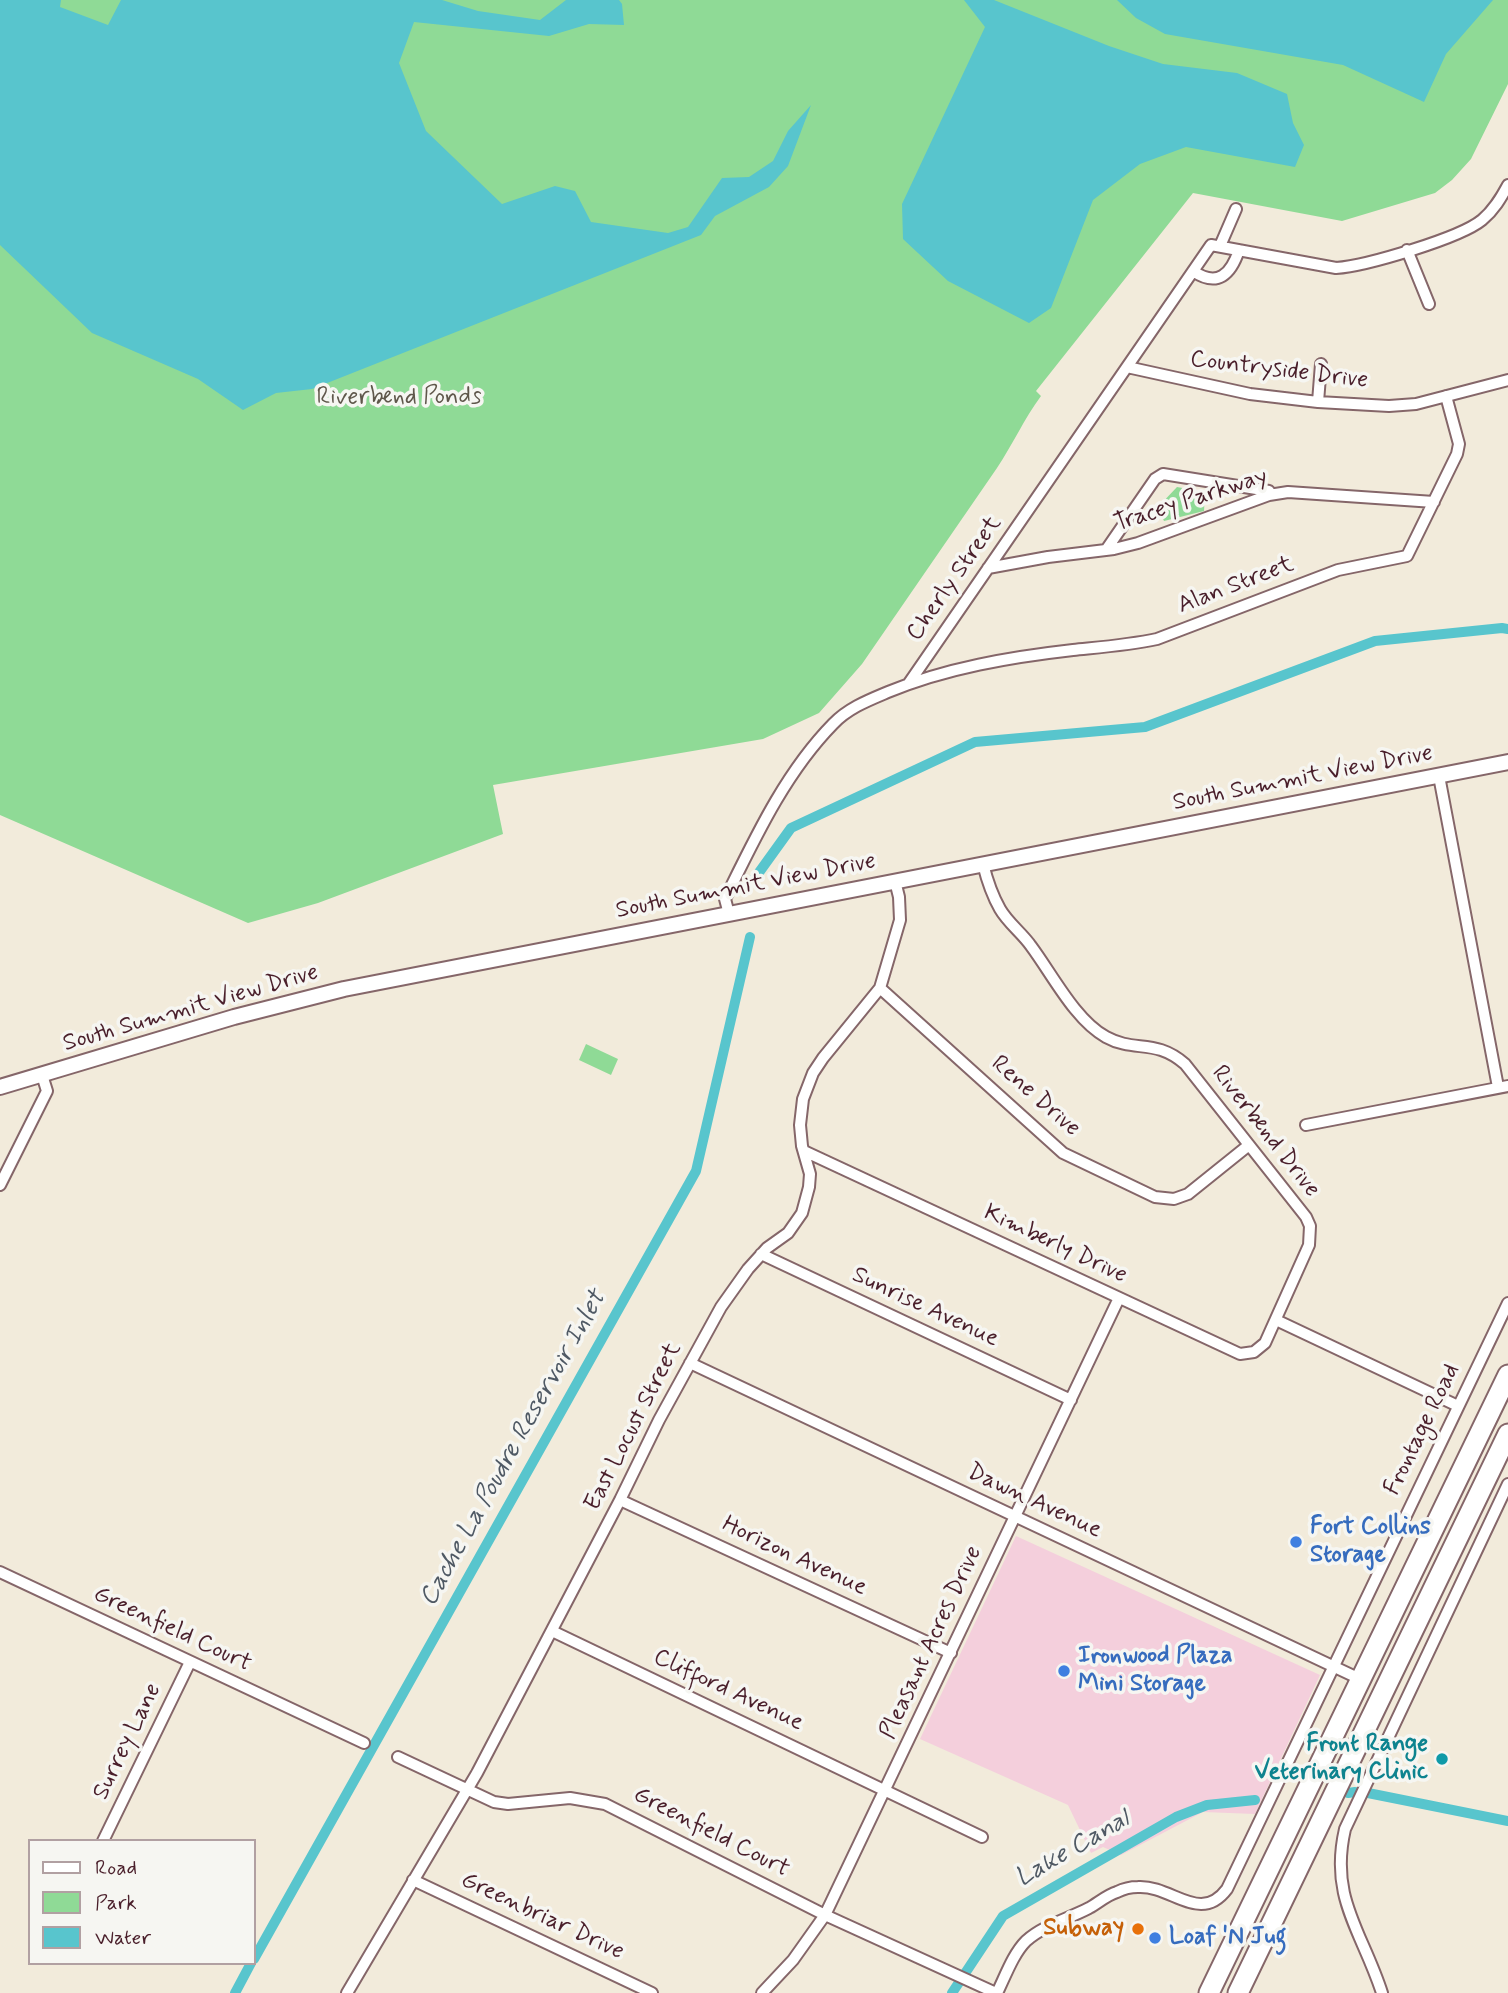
<!DOCTYPE html>
<style>
body{margin:0}
#map{position:relative;width:1508px;height:1993px;overflow:hidden;background:#f2ebdb;font-family:Mynerve,sans-serif}
canvas{display:block}
.legend{position:absolute;left:28px;top:1839px;width:228px;height:126px;box-sizing:border-box;background:#f6f6f2;border:2px solid #b1a0a2;margin:0;padding:9px 12px;list-style:none;font-size:21px;color:#4a1f2b}
.legend li{display:flex;align-items:center;gap:14px;height:35px}
.legend b{width:35px;border:2px solid #b1a0a2}
</style>
<div id="map">
<canvas width="1508" height="1993"></canvas>
<ul class="legend">
<li><b style="height:9px;background:#fff"></b>Road</li>
<li><b style="height:19px;background:#8fda96"></b>Park</li>
<li><b style="height:19px;background:#58c5cd"></b>Water</li>
</ul>
</div>
<script>
const ctx = document.querySelector('canvas').getContext('2d');
ctx.lineJoin = 'round';
function paint(path, color) { ctx.fillStyle = color; ctx.fill(path, 'evenodd'); }
function strokePath(path, color, width, dash) { ctx.strokeStyle = color; ctx.lineWidth = width; ctx.lineCap = dash ? 'butt' : 'round'; ctx.setLineDash(dash || []); ctx.stroke(path); }
function write(font, color, halo, rows, align = 'center') {
  ctx.font = font + ' Mynerve,sans-serif'; ctx.lineWidth = 7; ctx.setLineDash([]); ctx.textBaseline = 'middle'; ctx.strokeStyle = halo; ctx.fillStyle = color; for (const [text, x, y, turn = 0] of rows) {
    ctx.save(); ctx.translate(x, y); ctx.rotate((+turn || 0) * Math.PI / 180); ctx.textAlign = isNaN(turn) ? turn : align; if (halo) ctx.strokeText(text, 0, 0); ctx.fillText(text, 0, 0); ctx.restore();
  }
}
paint(new Path2D(`
 M1016 1536 1320 1675 1255 1814 1203 1812 1121 1855 1103 1847 1091 1853 1068 1805 920 1739Z`), '#f4cfdc');
paint(new Path2D(`
 M0 0H1508V84L1471 159 1452 180 1435 193 1342 221 1193 193 1036 391 1041 396C1024 419 1013 444 997 468L862 664 819 713 763 739 493 785 503 834 318 903 248 923 0 815Z
 M1177 487 1205 492 1204 511 1164 521 1158 507Z
 M586 1044 618 1059 611 1075 579 1060Z`), '#8fda96');
paint(new Path2D(`
 M0 0H61L60 7 108 25 121 0H442L478 11 540 20 566 0H619L622 4 624 25 589 24 549 36 414 22 399 63 426 131 502 204 555 186 575 191 591 222 668 233 688 227 722 178 749 177 773 161 788 131 811 105 788 166 769 187 715 216 701 235 312 389 276 393 243 410 198 379 92 333 0 245Z
 M964 0H994L1109 46 1163 64 1237 73 1287 94 1293 123 1304 145 1295 167 1186 147 1140 164 1093 200 1051 308 1029 323 948 281 903 239 902 204 985 27Z
 M1117 0H1493L1446 54 1424 102 1343 65 1165 34 1136 18Z`), '#58c5cd');
strokePath(new Path2D(`
 M755 878 791 828 975 742 1145 727 1375 641 1502 628 1508 629
 M1348 1793 1355 1792
 M1368 1793 1508 1821
 M254 1959 696 1171 750 937
 M235 1993 251 1963
 M952 1993 1003 1916 1176 1817 1207 1805 1255 1800`), '#58c5cd', 10);
const street = new Path2D(`
 M1220 246 1236 209
 M1407 250 1429 304
 M1193 271C1218 288 1231 274 1239 250
 M1127 367 1250 394 1318 402 1389 406 1416 404 1508 380
 M1318 402 1321 364
 M1106 550 1155 479 1163 474 1269 491
 M988 568 1048 557 1114 549 1138 543 1269 495 1288 492 1434 502
 M909 683 1211 245 1336 268C1366 266 1460 238 1482 220 1494 210 1501 198 1508 185
 M1439 776 1498 1087
 M729 914 725 899C755 838 785 773 833 724 848 708 869 700 888 692 946 668 1011 657 1073 650 1102 647 1129 645 1157 639L1338 570 1407 556 1457 454 1459 444 1446 396
 M880 988 1063 1153 1155 1197 1174 1199 1188 1194 1249 1145
 M1306 1125 1508 1086
 M804 1151 1240 1354 1254 1352 1265 1343 1309 1245 1310 1226 1306 1217 1185 1064C1155 1038 1135 1053 1106 1037 1075 1020 1052 974 1031 946 1022 933 1008 923 1000 909 992 895 987 880 983 864
 M0 1185 47 1091 42 1075
 M761 1254 1071 1400
 M1276 1320 1458 1406
 M690 1363 1360 1679
 M620 1500 951 1653
 M0 1572 364 1743
 M552 1631 982 1837
 M398 1757 494 1802 508 1804 570 1798 605 1804 825 1915 996 1993
 M103 1841 190 1662
 M413 1880 652 1993
 M347 1993 477 1773 620 1500 659 1420 721 1307 748 1269 767 1248 788 1233 802 1213 809 1187 810 1174 802 1146 800 1125 803 1099 813 1073 823 1058 880 988 900 920 899 897 895 881
 M762 1993 793 1960 825 1915 1119 1298
 M997 1993C1005 1977 1013 1954 1026 1941 1044 1925 1068 1919 1089 1908 1098 1903 1107 1895 1117 1892 1123 1889 1131 1887 1138 1887 1172 1885 1200 1925 1227 1889L1508 1303
 M1382 1993C1362 1931 1329 1898 1345 1829L1508 1484`);
const secondary = new Path2D(`
 M0 1087 234 1017 344 989 1508 762`);
const highway = new Path2D(`
 M1209 1993 1508 1375
 M1238 1993 1508 1434`);
strokePath(street, '#856669', 14);
strokePath(secondary, '#856669', 18);
strokePath(highway, '#856669', 23);
strokePath(street, '#fff', 10);
strokePath(secondary, '#fff', 14);
strokePath(highway, '#fff', 19);
for (const [x, y, r, color] of [
 [1296,1542,7,"#3f7fe0"],
 [1064,1671,7,"#3f7fe0"],
 [1442,1759,7,"#0f9aa8"],
 [1138,1929,7,"#e8710a"],
 [1155,1938,7,"#3f7fe0"]
]) { const dot = new Path2D(); dot.arc(x, y, r, 0, 2 * Math.PI); ctx.fillStyle = color; ctx.fill(dot); strokePath(dot, '#f6f6f2', 2.5); }
write('24px', '#4a1f2b', '#f6f6f2', [
 ["Countryside Drive",1279,371,7],
 ["Tracey Parkway",1191,501,-18],
 ["Cherly Street",955,579,-55],
 ["Alan Street",1236,586,-21],
 ["South Summit View Drive",1303,779,-11],
 ["South Summit View Drive",746,887,-11],
 ["South Summit View Drive",191,1009,-16],
 ["Rene Drive",1035,1097,41],
 ["Riverbend Drive",1265,1132,52],
 ["Kimberly Drive",1055,1245,25],
 ["Sunrise Avenue",925,1308,25],
 ["East Locust Street",634,1427,-63],
 ["Frontage Road",1423,1430,-64],
 ["Dawn Avenue",1034,1502,25],
 ["Horizon Avenue",794,1557,25],
 ["Greenfield Court",172,1630,25],
 ["Pleasant Acres Drive",932,1643,-65],
 ["Clifford Avenue",728,1691,25],
 ["Surrey Lane",128,1742,-64],
 ["Greenfield Court",711,1833,27],
 ["Greenbriar Drive",542,1917,25]
]);
write('24px', '#5f574b', '#f6f6f2', [
 ["Riverbend Ponds",399,398]
]);
write('bold 24px', '#366cbe', '#f6f6f2', [
 ["Fort Collins",1310,1528],
 ["Storage",1310,1556],
 ["Ironwood Plaza",1078,1657],
 ["Mini Storage",1078,1685],
 ["Loaf 'N Jug",1169,1938]
], 'left');
write('bold 24px', '#0d838f', '#f6f6f2', [
 ["Front Range",1428,1745],
 ["Veterinary Clinic",1428,1773]
], 'right');
write('bold 24px', '#c56008', '#f6f6f2', [
 ["Subway",1124,1929]
], 'right');
write('italic 26px', '#4f5964', '#f6f6f2', [
 ["Cache La Poudre Reservoir Inlet",514,1449,-61],
 ["Lake Canal",1073,1850,-30]
]);
</script>
